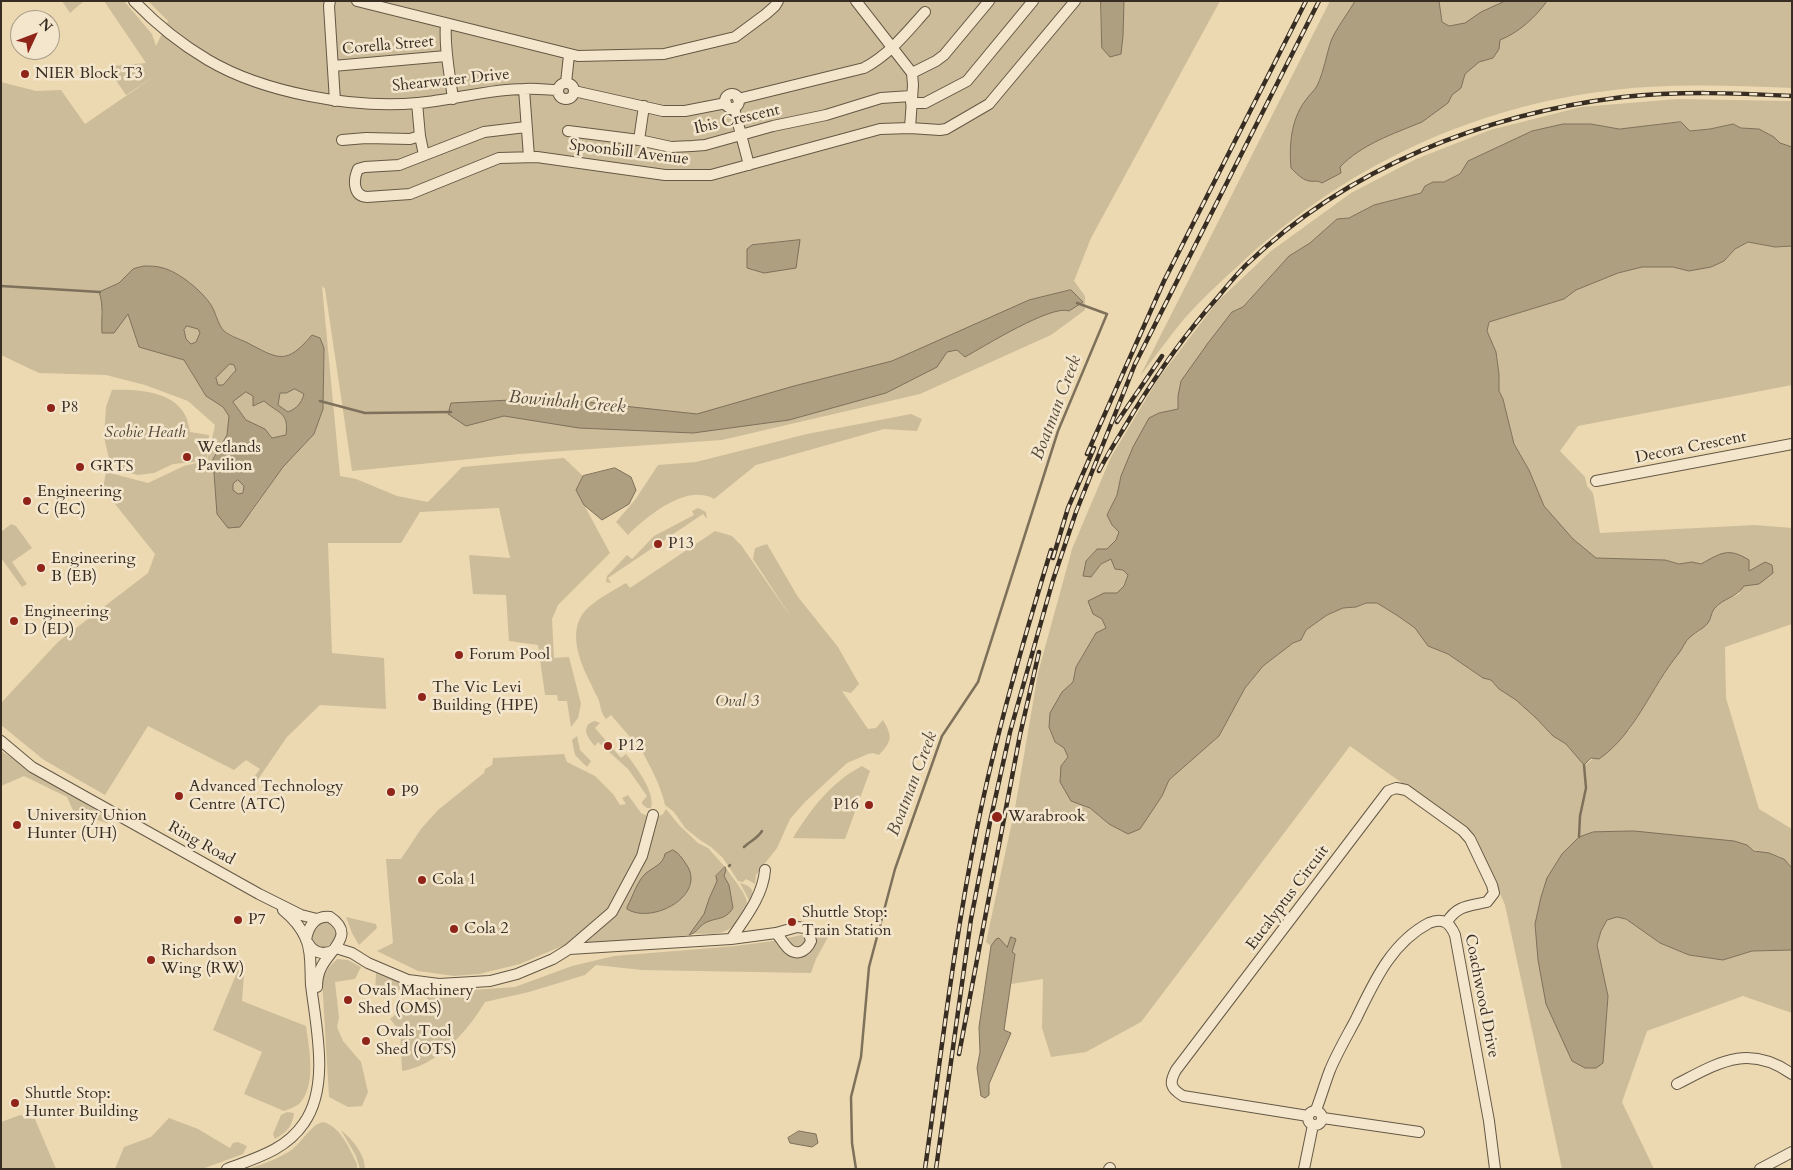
<!DOCTYPE html>
<style>
body{margin:0}
#map{position:relative;width:1793px;height:1170px;overflow:hidden;background:#ecd9b1;font-family:Cardo,serif}
canvas{display:block}
.frame{position:absolute;inset:0;border:2px solid #372d23;pointer-events:none}
.north{position:absolute;left:10px;top:10px;width:50px;height:50px;box-sizing:border-box;background:#f3e6cc;border:1px solid #a89c88;border-radius:50%;rotate:47deg;font-size:14px;font-weight:700;line-height:20px;text-align:center;color:#372d23}
.north::after{content:'';display:block;margin:auto;width:18px;height:22px;background:#8f2418;clip-path:polygon(50% 0,100% 100%,50% 72%,0 100%)}
</style>
<div id="map">
<canvas width="1793" height="1170"></canvas>
<div class="frame"></div>
<div class="north">N</div>
</div>
<script>
const ctx = document.querySelector('canvas').getContext('2d');
ctx.lineJoin = 'round';
function paint(path, color) { ctx.fillStyle = color; ctx.fill(path, 'evenodd'); }
function strokePath(path, color, width, dash) { ctx.strokeStyle = color; ctx.lineWidth = width; ctx.lineCap = dash ? 'butt' : 'round'; ctx.setLineDash(dash || []); ctx.stroke(path); }
function write(font, color, halo, rows, align = 'center') {
  ctx.font = font + ' Cardo,serif'; ctx.lineWidth = 5; ctx.setLineDash([]); ctx.textBaseline = 'middle'; ctx.strokeStyle = halo; ctx.fillStyle = color; for (const [text, x, y, turn = 0] of rows) {
    ctx.save(); ctx.translate(x, y); ctx.rotate((+turn || 0) * Math.PI / 180); ctx.textAlign = isNaN(turn) ? turn : align; if (halo) ctx.strokeText(text, 0, 0); ctx.fillText(text, 0, 0); ctx.restore();
  }
}
paint(new Path2D(`
 M62 1H84L70 13Z
 M104 1H124L152 34 156 46 168 21 148 1H1220L1091 238 1074 281 1085 296V310L1051 335 920 394 722 440 519 454 352 471 325 289 322 286 340 476 356 479 397 496 428 502 462 467 564 458 583 476 576 490 610 553 558 605 552 619 554 658 569 657 581 704 578 718 571 727 567 701H558L557 695H545L538 645 509 641 506 595 473 594 469 555 510 558 499 508 420 512 401 543H328L332 653 384 658 386 709 320 705 287 737 250 791 245 790 260 769 246 760 234 770 148 726 105 795 44 760 1 725V703L58 642 148 573 155 554 103 489 106 472 148 483 184 466 205 461 173 464 154 473 138 475 122 471 109 459 104 437 106 407 112 390C136 389 175 391 186 417 188 421 189 428 190 432L209 435 207 461 215 425 188 401 145 385 106 375 39 373 1 355V82L36 91 61 90 85 124 158 74 126 95 113 76 112 66 146 63ZM133 269 178 274 196 289 211 305 216 319 224 331 274 357 292 355 301 348 312 335 324 348 323 409 314 434 283 467 251 513H217L213 459 227 435 229 416 223 407 206 396 184 360 139 347 128 313 101 315 103 303 99 292 119 283Z
 M1330 1H1791L1792 88C1733 86 1673 83 1614 90 1472 106 1342 168 1238 266 1219 283 1201 300 1184 319 1169 337 1155 357 1140 376Z
 M1677 99 1792 101V147L1780 143 1774 137 1759 129 1741 128 1733 124 1710 129 1690 131 1681 122 1619 129 1591 124H1563L1532 131 1468 161 1460 174 1444 182H1433L1425 186 1421 193 1374 205 1349 218 1337 219 1310 243 1289 256 1243 307 1232 312 1178 395V409L1159 413 1121 476 1117 495 1107 515 1112 525 1119 532 1116 540 1107 549H1096L1086 561 1083 576 1091 577 1101 564 1111 559 1128 575 1124 586 1117 593H1104L1093 614 1102 619 1107 628 1096 633 1076 667 1073 682 1062 692 1049 727 1055 742 1064 748 1068 757 1061 767 1071 801 1090 808 1109 824 1140 829 1162 796 1169 780 1219 736 1245 688 1263 666 1293 643 1301 640 1306 630 1327 615 1343 608 1356 607 1366 603H1377L1398 616 1415 628 1428 646 1448 654 1483 678 1491 680 1499 689 1516 700 1536 718 1553 736 1566 744 1585 765 1630 729 1672 662 1689 637 1699 632 1708 622 1713 610 1723 601 1739 594 1748 572V563L1718 555 1701 564 1692 562 1679 564 1665 560 1596 558 1573 539 1560 525 1544 506 1529 470 1514 444 1503 399 1499 391V374L1496 352 1487 331 1489 322 1564 299 1576 290 1618 273 1642 267H1673L1689 271 1724 261 1735 249 1748 242 1775 247 1792 246V385L1578 426 1560 451 1585 477 1587 486 1593 493 1600 533 1755 525 1792 528V624L1725 647 1726 698 1759 809 1792 829V868C1789 865 1786 860 1783 858 1770 851 1759 855 1747 845L1611 831 1561 1034 1572 1061 1603 1063 1608 996 1597 945 1601 931 1607 920 1617 917 1626 919 1660 943 1689 955 1723 960 1752 951 1792 950V1013L1743 996 1647 1031 1622 1102 1654 1169H1562L1505 905 1475 835 1350 746 1141 1022 1086 1052 1051 1057 1042 1028 1043 979 1011 984 1015 954 996 939 991 946 986 942 1015 808 1038 673 1072 549 1111 457 1158 379 1217 302 1271 251 1351 193 1416 159 1490 130 1581 107Z
 M187 326 198 329 201 333 196 342 191 344 186 339 184 330Z
 M230 364 234 365 236 370 223 385H218L216 378Z
 M295 389 304 394C301 404 297 408 288 412L278 405 280 393H286Z
 M246 391 253 396 257 405 264 401C279 414 288 411 286 435L272 438 265 429 246 420 233 402Z
 M911 414 922 419 917 431 884 429 756 465 714 499C687 483 647 516 628 535L616 522 635 500 658 465 696 462 807 434Z
 M238 480 244 486 243 493 238 494 233 490V484Z
 M698 508 706 512 707 519 703 514 608 578 611 583 606 582 607 576 627 555 632 559 654 536 694 515 692 511Z
 M11 524 16 526 32 548 12 562 27 584 22 587 1 558V532Z
 M715 531 732 536 741 545 793 620 753 559 755 548 767 544 798 597 838 647 859 684 851 693 842 691 868 729 876 728 883 720C893 737 892 741 879 755L873 753 868 754 847 763 805 802 790 819 777 848 756 875 755 884 746 879 743 882 738 881 723 858 711 847 700 840 685 828 674 812 665 805C661 786 651 768 642 751L635 753 632 749 637 745 611 715 606 719C601 713 601 708 599 701 597 695 593 690 591 684 579 661 565 626 590 606 601 597 614 590 626 583L630 588Z
 M595 721 600 723 595 728 621 758 626 754C635 765 656 793 651 808H647L642 804V802L647 796 628 769 598 742 595 746C587 738 580 725 595 721Z
 M577 736 580 750 591 761 587 767 575 755 572 740Z
 M1 751 112 820 107 823 85 816 76 817 67 797 24 776 1 786Z
 M564 754 567 762 595 776 613 794 620 805 626 804 622 798 628 795 641 813 654 819 663 814 666 809 679 825 698 843 708 848 725 867 717 875V881L709 899 704 914 689 935 594 945 562 946 520 964 479 974 454 976 418 971 377 951 393 943 386 859H401L421 829 438 810 484 773 485 769 492 765 493 758Z
 M862 766 870 771 845 839 793 838C811 809 831 782 862 766Z
 M726 868C731 876 746 893 747 902 747 907 743 912 741 916 728 938 713 933 692 934 698 931 700 926 705 923 716 917 725 921 733 908L729 886 723 876Z
 M740 883C752 886 756 891 750 902Z
 M346 917 376 924 377 928 359 945 352 933Z
 M325 921 329 922 337 929C337 939 331 945 322 949 310 946 310 936 316 926Z
 M825 930 828 937 816 959 811 973 642 970 596 965 585 975 529 992 485 1002C468 1031 437 1066 402 1071L400 1031 390 1019 403 1008 425 1010 431 1005 426 996C410 991 398 984 384 998L375 994 376 973 411 987 457 991 515 987 572 966 614 956 736 946 773 941Z
 M337 959 348 960 361 967 355 979 335 982 339 1018 337 1027 343 1041 361 1062 368 1092 362 1106 348 1107 329 1097 322 979 329 967Z
 M238 970 244 974 242 1001 306 1026C309 1048 317 1086 299 1104 295 1107 289 1109 284 1111L244 1094 262 1052 213 1030Z
 M287 1112 294 1113C292 1127 288 1131 275 1139L273 1134 281 1115Z
 M20 1115 35 1119 56 1169H1V1122Z
 M169 1118 198 1129 230 1148 233 1143 238 1142 247 1146 243 1154 202 1169H115L124 1147 151 1137Z
 M323 1122C341 1127 349 1148 357 1164V1169H249C263 1164 277 1159 290 1151 302 1143 310 1125 323 1122Z
 M341 1130C352 1139 365 1154 365 1169H360L356 1156Z`), '#cdbc99');
const water = new Path2D(`
 M1101 1H1124L1123 36 1121 54 1110 57 1102 48Z
 M1355 1H1439L1442 22 1449 26 1465 23 1481 12 1505 1H1547C1536 17 1518 33 1500 40L1499 49 1493 58 1479 62 1465 74 1461 88 1452 95 1448 103 1422 122C1393 134 1362 144 1340 167L1341 173 1322 183C1317 180 1315 182 1309 181 1301 179 1296 173 1291 168 1289 145 1291 120 1305 101 1309 95 1314 91 1317 86 1324 71 1326 56 1331 41 1337 27 1347 15 1355 1Z
 M1681 122 1690 131 1710 129 1733 124 1741 128 1759 129 1774 137 1780 143 1792 147V246L1775 247 1748 242 1735 249 1724 261 1711 267 1689 271 1673 267H1642L1618 273 1576 290 1564 299 1489 322 1487 331 1496 352 1499 374V391L1503 399 1514 444 1529 470 1544 506 1573 539 1596 558 1665 560 1679 564 1692 562 1701 564C1721 553 1728 547 1749 560V571L1765 562 1772 565 1773 573 1759 584 1744 586C1736 598 1723 598 1714 609 1711 613 1711 619 1708 623 1703 629 1696 632 1690 637 1685 641 1683 648 1679 653 1651 687 1636 733 1599 759L1591 758 1584 765 1566 744 1553 736 1536 718 1516 700 1499 689 1491 680 1483 678 1448 654 1428 646 1415 628 1398 616 1377 603H1366L1356 607 1343 608 1327 615 1306 630 1301 640 1293 643 1263 666 1245 688 1219 736 1169 780 1162 796 1140 829 1128 834 1109 824 1090 808 1071 801 1060 782 1061 766 1068 757 1064 748 1055 742 1049 727 1050 713 1062 692 1073 682 1076 667 1096 633 1106 628 1102 619 1093 614 1088 601 1104 593H1117L1124 586 1128 575 1123 570 1115 569 1111 559 1101 564 1091 577 1083 576 1086 561 1097 549H1107L1116 540 1119 532 1112 525 1107 515 1117 495 1121 476 1133 447 1149 418 1159 413 1178 409V396L1181 381 1208 343 1232 312 1243 307 1289 256 1310 243 1337 219 1349 218 1374 205 1421 193 1425 186 1433 182H1444L1460 174 1468 161 1532 131 1563 124H1591L1619 129Z
 M800 240 796 268 764 273 747 268V249L752 245Z
 M144 266C150 266 157 266 163 268 179 272 202 291 211 305 216 313 217 322 223 330 228 335 239 339 246 342 278 359 286 366 312 335L320 338 324 348 323 409 314 434 283 467 240 527 228 528 217 514 213 459 227 435 229 416 223 407 206 396 184 360 139 347 128 314 114 333H102C101 318 104 305 99 292L119 283 133 269ZM187 326 198 329 200 333 196 342 191 344 186 339 184 330ZM230 364 234 365 236 370 223 385H218L216 378ZM295 389 304 394C301 404 297 408 288 412L278 405 280 393H286ZM246 392 253 396V406L264 401C279 414 289 412 286 435L272 438 265 429 246 420 233 402ZM238 480 244 486 243 493 238 494 233 490V484Z
 M1071 290 1083 302 1069 311C1052 304 983 347 965 357L957 350 947 352 937 367 886 393 789 420 693 433 579 428 504 416 466 426 448 414 451 403 550 398 697 414 794 386 892 361 1029 300Z
 M615 468 631 477 636 490 629 504 602 520 584 505 576 490 583 476Z
 M1634 831 1734 841 1747 845 1754 851 1769 853 1784 859 1792 868V950L1752 951 1723 960 1689 955 1660 943 1626 919 1617 917 1607 920 1601 931 1597 945 1608 996 1603 1063 1596 1068H1585L1572 1061 1546 1004 1538 960 1535 924 1541 897 1547 878 1562 854 1579 837 1593 832Z
 M673 850C679 853 682 858 686 864 708 895 652 925 627 909V907C633 896 637 882 645 874 653 867 663 865 665 854Z
 M725 867 726 870 724 876 729 885 733 908C725 921 716 917 705 923 698 927 698 932 689 935L704 914 709 899 717 881 716 876Z
 M1011 937 1016 939 1012 952 1015 954 1004 1030 1011 1033 989 1084V1095L985 1098 981 1096 977 1068 980 1052 979 1027 991 946 996 939 999 938 1007 947Z
 M799 1131 816 1134 818 1143 812 1147 790 1143 788 1138Z`);
paint(water, '#ae9f81');
strokePath(water, '#7e715b', 1);
strokePath(new Path2D(`
 M1 286 100 292
 M320 401 365 413 451 412
 M1579 837 1580 816 1586 788 1584 765
 M744 847C750 841 757 839 762 831
 M729 866 730 865
 M856 1169 852 1143 851 1097 861 1057 869 967 895 869 942 736 978 682 1058 431 1107 314 1077 303`), '#7e715b', 2.5);
const minor = new Path2D(`
 M134 1C156 24 181 44 208 60 264 93 354 109 418 103 454 100 489 89 524 89 536 88 547 90 558 90
 M330 1 329 6 335 101
 M357 1 578 56 664 54 735 37 766 14 775 6 778 1
 M856 1 912 73 913 85 910 128
 M446 24C444 49 450 74 453 99
 M333 66 446 56
 M912 73 936 61 944 55 989 1
 M566 83 569 55
 M558 91a8 8 0 1 1 16 0a8 8 0 1 1-16 0Z
 M524 89 529 157
 M574 91 663 111H685L726 103
 M725 101a7 7 0 1 1 14 0a7 7 0 1 1-14 0Z
 M738 99 864 68C890 54 906 33 925 12
 M417 103 420 136 424 155
 M911 103H925L967 81 1033 1
 M734 108 749 165
 M526 127 484 132 399 165 365 167 358 169C353 180 353 196 367 197L410 194 499 158 537 157 665 175H711L880 129 910 128 940 130 946 129 989 104 1075 1
 M568 131 639 140 671 147 692 146 705 145 773 126 826 115 881 98 911 96
 M342 140 366 138 410 139 420 136
 M639 140 644 106
 M1596 481 1792 444
 M1 741 32 767 259 894 301 915 317 919
 M731 939C745 918 763 896 765 870
 M306 940C308 926 316 915 330 917 357 935 329 950 321 968 318 974 317 980 317 987
 M308 943C314 954 324 955 334 950
 M336 948 352 953 368 963 408 980 439 984 490 981 517 974 553 959 569 949 612 912 642 856 653 815
 M569 949 731 939 776 933 797 927 805 928 808 930 811 941C809 946 806 950 800 952 788 955 783 940 776 933
 M1677 1084C1718 1063 1748 1043 1792 1074
 M1316 1110C1321 1097 1325 1083 1330 1070 1337 1053 1347 1036 1356 1019 1374 982 1391 943 1429 923 1443 917 1450 923 1455 935L1489 1121 1495 1169
 M1308 1118a7 7 0 1 1 14 0a7 7 0 1 1-14 0Z
 M1308 1116 1183 1096C1170 1088 1169 1083 1176 1070L1388 791 1396 788 1406 790 1463 831 1470 839 1492 885 1494 893 1487 902C1470 906 1457 905 1447 922
 M1323 1118 1419 1132
 M227 1169C256 1158 286 1150 304 1123 330 1086 316 1027 311 985 310 971 312 953 306 939 301 927 293 918 283 910
 M1109 1169 1110 1168
 M1304 1169 1313 1125
 M1760 1169 1792 1152`);
strokePath(minor, '#645846', 12);
strokePath(minor, '#f3e6cc', 10);
const rail = new Path2D(`
 M1117 422 1162 356
 M1087 454 1164 281 1306 1
 M1099 471C1109 451 1122 432 1133 413 1159 371 1186 333 1218 297 1227 286 1236 275 1246 265 1348 167 1485 114 1623 97 1679 91 1736 93 1792 96
 M1053 558 1068 508 1094 448
 M959 1054 1020 735 1039 652
 M925 1169C941 1055 954 941 977 828 996 734 1023 642 1051 550
 M936 1169 971 919 990 822 1010 732 1053 580 1076 512 1135 364 1319 1`);
strokePath(rail, '#372d23', 4.5);
strokePath(rail, '#f3e6cc', 2.5, [8]);
for (const [x, y, r, color] of [
 [25,74,5,"#8f2418"],
 [51,408,5,"#8f2418"],
 [187,457,5,"#8f2418"],
 [80,467,5,"#8f2418"],
 [27,501,5,"#8f2418"],
 [658,544,5,"#8f2418"],
 [41,568,5,"#8f2418"],
 [14,621,5,"#8f2418"],
 [459,655,5,"#8f2418"],
 [422,697,5,"#8f2418"],
 [608,746,5,"#8f2418"],
 [391,792,5,"#8f2418"],
 [179,796,5,"#8f2418"],
 [869,805,5,"#8f2418"],
 [997,817,6,"#8f2418"],
 [17,825,5,"#8f2418"],
 [422,880,5,"#8f2418"],
 [238,920,5,"#8f2418"],
 [792,922,5,"#8f2418"],
 [454,929,5,"#8f2418"],
 [151,960,5,"#8f2418"],
 [348,1000,5,"#8f2418"],
 [366,1041,5,"#8f2418"],
 [15,1103,5,"#8f2418"]
]) { const dot = new Path2D(); dot.arc(x, y, r, 0, 2 * Math.PI); ctx.fillStyle = color; ctx.fill(dot); strokePath(dot, '#f3e6cc', 2); }
write('16px', '#372d23', '#f3e6cc', [
 ["Corella Street",388,46,-5],
 ["Shearwater Drive",451,81,-6],
 ["Ibis Crescent",737,120,-13],
 ["Spoonbill Avenue",629,153,7],
 ["Decora Crescent",1691,448,-11],
 ["Ring Road",201,844,29],
 ["Eucalyptus Circuit",1288,898,-53],
 ["Coachwood Drive",1481,996,79]
]);
write('16px', '#372d23', '#f3e6cc', [
 ["NIER Block T3",35,74],
 ["P8",61,408],
 ["Wetlands",197,448],
 ["Pavilion",197,466],
 ["GRTS",90,467],
 ["Engineering",37,492],
 ["C (EC)",37,510],
 ["P13",668,544],
 ["Engineering",51,559],
 ["B (EB)",51,577],
 ["Engineering",24,612],
 ["D (ED)",24,630],
 ["Forum Pool",469,655],
 ["The Vic Levi",432,688],
 ["Building (HPE)",432,706],
 ["P12",618,746],
 ["Advanced Technology",189,787],
 ["Centre (ATC)",189,805],
 ["P9",401,792],
 ["P16",859,805,"right"],
 ["University Union",27,816],
 ["Hunter (UH)",27,834],
 ["Warabrook",1008,817],
 ["Cola 1",432,880],
 ["Shuttle Stop:",802,913],
 ["Train Station",802,931],
 ["P7",248,920],
 ["Cola 2",464,929],
 ["Richardson",161,951],
 ["Wing (RW)",161,969],
 ["Ovals Machinery",358,991],
 ["Shed (OMS)",358,1009],
 ["Ovals Tool",376,1032],
 ["Shed (OTS)",376,1050],
 ["Shuttle Stop:",25,1094],
 ["Hunter Building",25,1112]
], 'left');
write('italic 16px', '#554a3b', '#f3e6cc', [
 ["Scobie Heath",145,433],
 ["Oval 3",737,702]
]);
write('italic 18px', '#554a3a', '#f3e6cc', [
 ["Bowinbah Creek",567,403,5],
 ["Boatman Creek",1057,408,-69],
 ["Boatman Creek",913,784,-69]
]);
</script>
